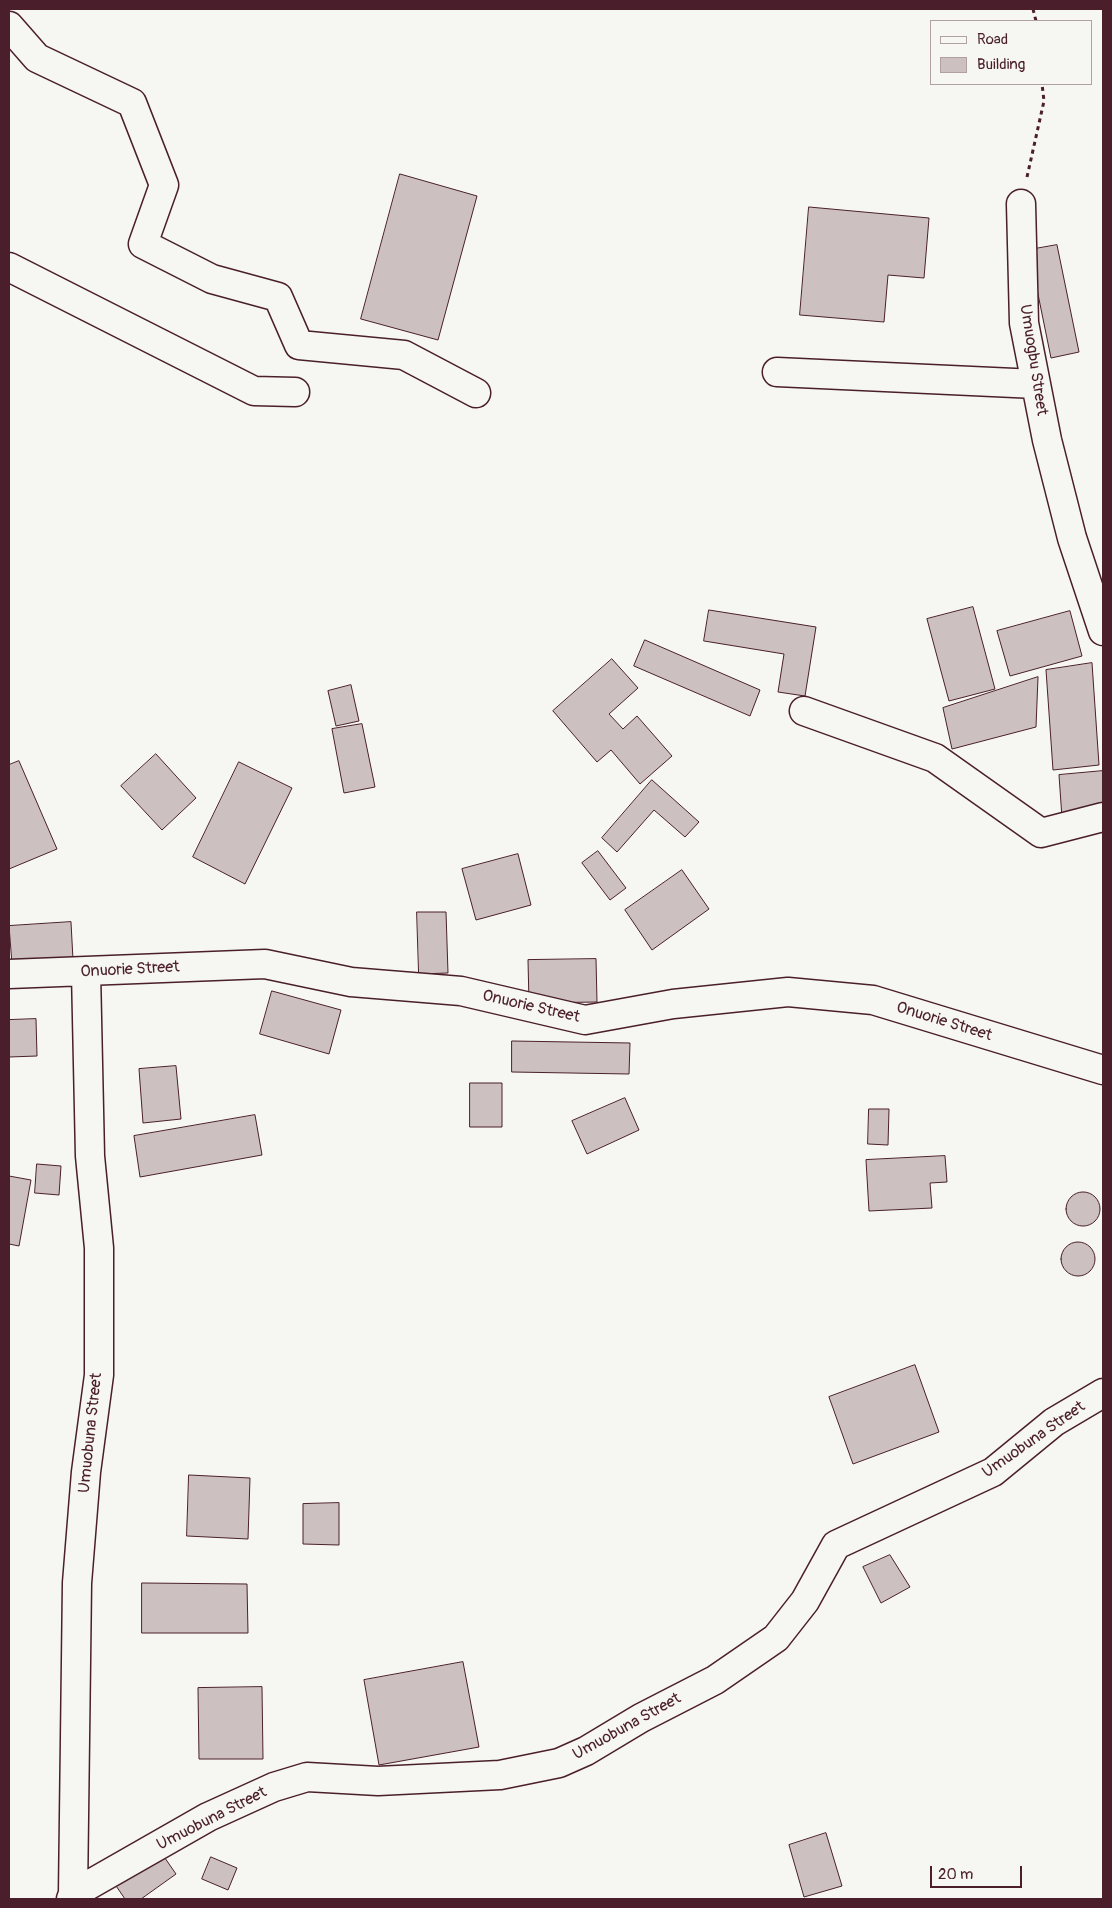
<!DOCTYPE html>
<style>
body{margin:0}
#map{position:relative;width:1112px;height:1908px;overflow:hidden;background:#f6f6f2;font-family:Pangolin,sans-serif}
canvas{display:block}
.frame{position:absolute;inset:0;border:10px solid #4a1f2b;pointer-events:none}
.legend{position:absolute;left:930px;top:20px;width:162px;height:65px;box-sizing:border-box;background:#f6f6f2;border:1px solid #b1a0a2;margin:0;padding:6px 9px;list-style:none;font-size:15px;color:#4a1f2b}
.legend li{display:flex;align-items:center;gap:10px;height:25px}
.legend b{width:25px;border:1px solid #b1a0a2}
.scale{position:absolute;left:930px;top:1866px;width:92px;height:22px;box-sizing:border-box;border:2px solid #4a1f2b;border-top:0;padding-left:6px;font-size:15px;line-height:18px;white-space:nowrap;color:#4a1f2b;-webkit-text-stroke:4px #f6f6f2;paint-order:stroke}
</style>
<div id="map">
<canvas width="1112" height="1908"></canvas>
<div class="frame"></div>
<ul class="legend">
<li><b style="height:6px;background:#f6f6f2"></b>Road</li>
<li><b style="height:14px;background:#ccc1c0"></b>Building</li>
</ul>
<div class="scale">20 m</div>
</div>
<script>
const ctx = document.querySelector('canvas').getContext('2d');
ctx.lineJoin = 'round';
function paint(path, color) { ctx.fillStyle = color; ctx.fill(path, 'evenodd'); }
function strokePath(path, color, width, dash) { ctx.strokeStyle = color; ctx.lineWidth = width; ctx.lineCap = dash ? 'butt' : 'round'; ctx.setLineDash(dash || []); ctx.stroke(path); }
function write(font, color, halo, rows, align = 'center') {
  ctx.font = font + ' Pangolin,sans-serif'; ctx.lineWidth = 5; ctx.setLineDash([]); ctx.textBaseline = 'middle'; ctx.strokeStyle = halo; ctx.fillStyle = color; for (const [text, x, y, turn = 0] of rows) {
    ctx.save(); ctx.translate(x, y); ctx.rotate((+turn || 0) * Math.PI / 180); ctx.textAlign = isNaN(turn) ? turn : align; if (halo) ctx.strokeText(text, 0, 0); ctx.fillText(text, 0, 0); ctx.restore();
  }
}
const building = new Path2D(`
 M400 174 477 196 438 340 361 319Z
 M809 207 929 218 924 278 888 275 884 322 800 315Z
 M1057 245 1079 352 1051 358 1029 250Z
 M973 607 995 689 949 701 927 619Z
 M709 610 816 627 805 696 778 692 784 654 704 641Z
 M1070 611 1082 656 1010 676 997 631Z
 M645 640 760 690 750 716 634 666Z
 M612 659 638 688 609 714 623 729 637 716 672 756 640 784 611 750 597 762 553 711Z
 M1092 663 1099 765 1053 770 1046 670Z
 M1038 677 1036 727 952 749 943 708Z
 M351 685 359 721 336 726 328 691Z
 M362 724 375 787 344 793 332 729Z
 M156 754 196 798 162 830 121 786Z
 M19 761 57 849 9 869V765Z
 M239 762 292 788 245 884 193 857Z
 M1103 771V810L1062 818 1059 775Z
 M652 780 699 822 685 837 654 810 617 852 602 838Z
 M598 851 626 888 610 900 582 863Z
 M518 854 531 905 476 920 462 869Z
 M682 870 709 909 652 950 625 910Z
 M417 912H446L448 973 419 974Z
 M71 922 73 960 12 964 9 926Z
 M596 959 597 1002 529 1003 528 960Z
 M272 991 341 1010 329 1054 260 1034Z
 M36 1019 37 1056 9 1057V1020Z
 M512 1041 630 1043 629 1074 512 1072Z
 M176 1066 181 1119 143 1123 139 1069Z
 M470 1083H502V1127H470Z
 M625 1098 639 1130 587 1154 572 1121Z
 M869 1109H889L888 1145 868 1144Z
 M255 1115 262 1155 140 1177 134 1136Z
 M945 1156 947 1182 930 1183 932 1208 869 1211 866 1160Z
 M37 1164 61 1166 59 1195 35 1193Z
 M9 1176 31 1180 19 1246 9 1244Z
 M1066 1209a17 17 0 1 1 34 0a17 17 0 1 1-34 0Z
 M1061 1259a17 17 0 1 1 34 0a17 17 0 1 1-34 0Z
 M915 1365 939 1432 853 1464 829 1397Z
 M189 1475 250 1478 248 1539 187 1536Z
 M339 1503V1545L303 1544V1504Z
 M890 1555 910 1587 881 1603 863 1567Z
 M142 1583 247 1584 248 1633H142Z
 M463 1662 479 1747 379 1765 364 1680Z
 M262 1687 263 1759H199L198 1688Z
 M826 1833 842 1886 804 1897 789 1845Z
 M158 1848 176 1874 141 1899H125L112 1880Z
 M211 1857 237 1868 228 1890 202 1879Z`);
paint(building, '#ccc1c0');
strokePath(building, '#4a1f2b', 1);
const minor = new Path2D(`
 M9 26 37 58 132 103 164 185 143 244 212 279 278 297 299 345 404 355 476 393
 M1021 204 1024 323 1047 440 1072 538 1103 631
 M9 267 254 391 295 392
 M777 372 1036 384
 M804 711 935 758 1041 833 1103 817
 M9 974 265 964 351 982 461 991 585 1020 673 1004 788 992 873 1000 1103 1070
 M73 1894 77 1583 86 1472 99 1375V1248L90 1156 86 972
 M71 1899 73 1894 208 1817 274 1787 307 1777 378 1781 500 1775 559 1763 586 1751 641 1718 715 1680 776 1638 805 1601 836 1545 993 1472 1054 1422 1103 1393`);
strokePath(minor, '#4a1f2b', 31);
strokePath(new Path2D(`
 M1033 9 1036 21
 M1027 177 1044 101 1042 84`), '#4a1f2b', 3, [4, 4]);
strokePath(minor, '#f6f6f2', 28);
write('16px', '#4a1f2b', '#f6f6f2', [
 ["Umuogbu Street",1033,360,81],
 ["Onuorie Street",130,970,-3],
 ["Onuorie Street",531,1007,13],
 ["Onuorie Street",944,1022,17],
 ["Umuobuna Street",91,1433,-84],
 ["Umuobuna Street",1034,1440,-35],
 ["Umuobuna Street",627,1727,-29],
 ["Umuobuna Street",212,1819,-27]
]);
</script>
